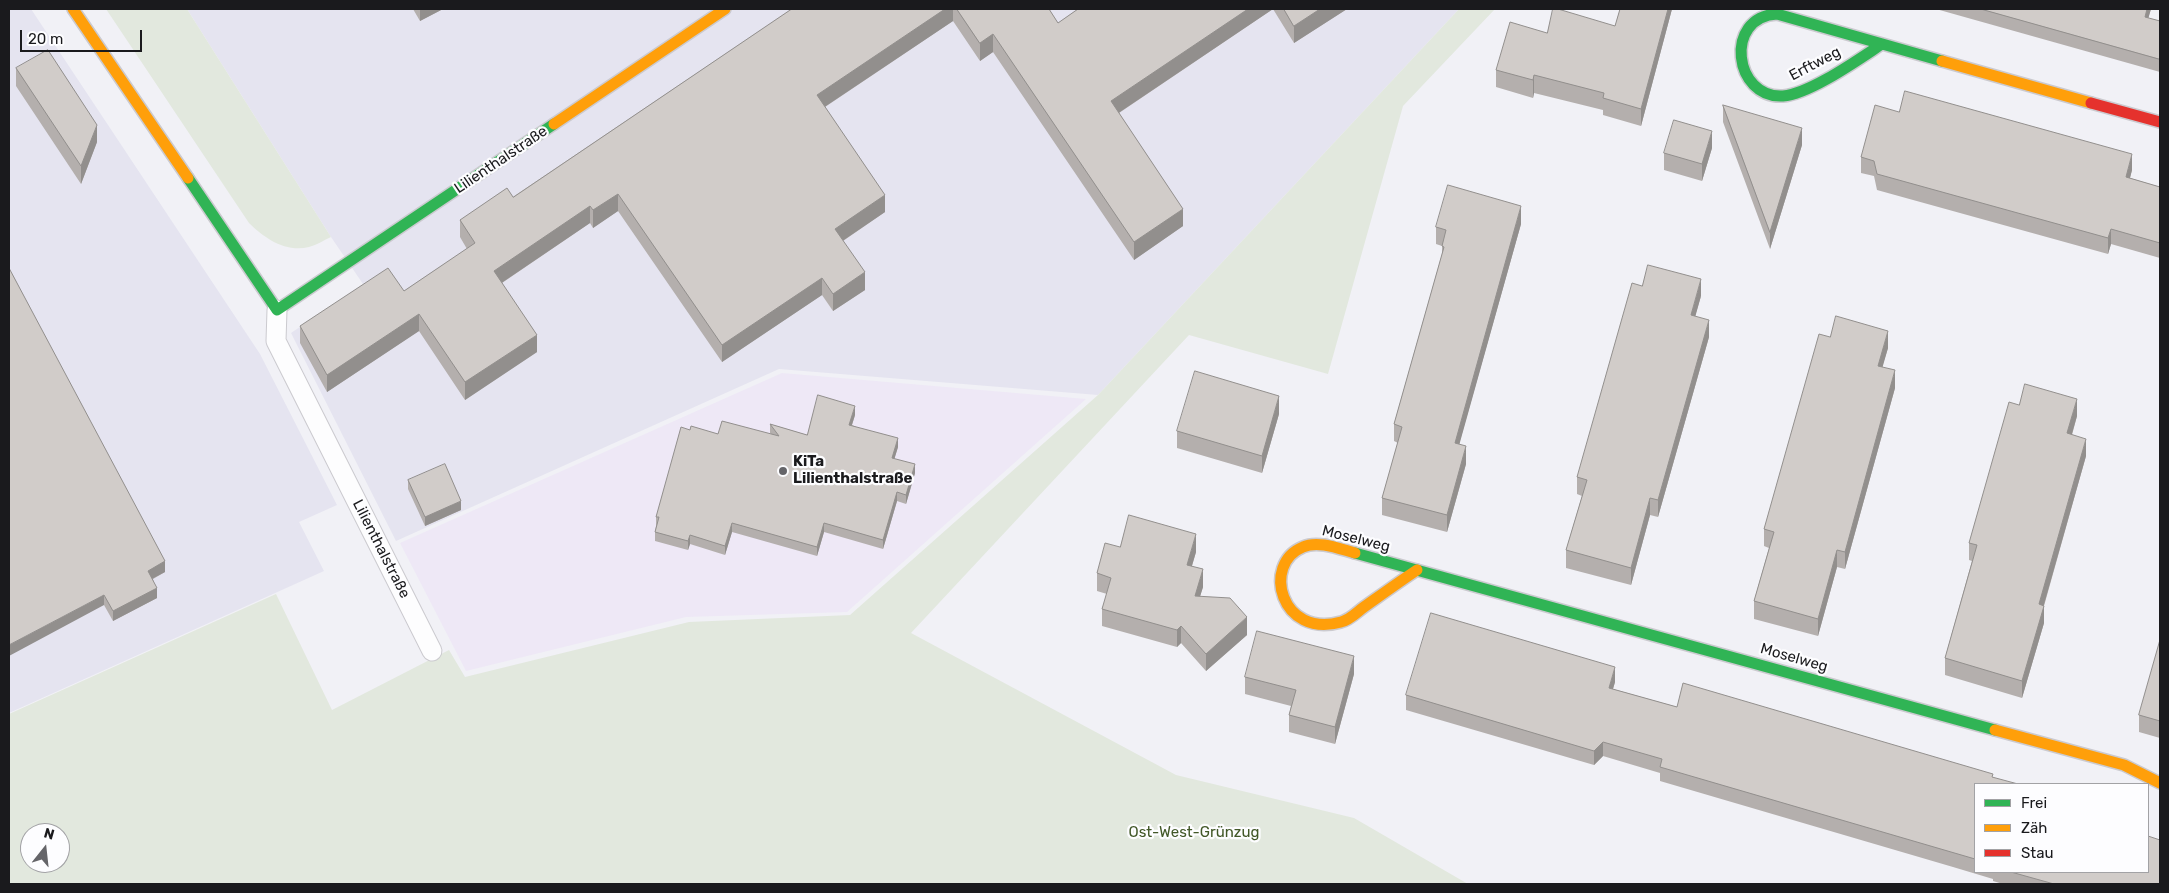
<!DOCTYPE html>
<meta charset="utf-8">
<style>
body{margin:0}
#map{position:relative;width:2169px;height:893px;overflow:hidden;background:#f1f1f6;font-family:Rubik,sans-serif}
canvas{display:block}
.frame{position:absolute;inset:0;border:10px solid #1a1a1d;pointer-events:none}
.legend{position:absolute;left:1974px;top:783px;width:175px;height:90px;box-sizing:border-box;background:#fdfdff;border:1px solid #a2a2a5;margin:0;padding:6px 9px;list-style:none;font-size:15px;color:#1a1a1d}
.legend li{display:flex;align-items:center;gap:10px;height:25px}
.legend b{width:25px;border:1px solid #a2a2a5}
.north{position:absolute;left:20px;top:823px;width:50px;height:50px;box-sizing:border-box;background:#fdfdff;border:1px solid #a2a2a5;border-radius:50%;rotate:16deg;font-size:14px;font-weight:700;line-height:20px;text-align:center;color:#1a1a1d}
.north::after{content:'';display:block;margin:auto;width:18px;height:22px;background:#656569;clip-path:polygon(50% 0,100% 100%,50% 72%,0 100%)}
.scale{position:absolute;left:20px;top:30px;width:122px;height:22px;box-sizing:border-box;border:2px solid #1a1a1d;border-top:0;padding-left:6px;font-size:15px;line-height:18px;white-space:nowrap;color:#1a1a1d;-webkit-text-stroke:4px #fdfdff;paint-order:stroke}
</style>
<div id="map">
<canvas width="2169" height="893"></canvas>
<div class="frame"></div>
<ul class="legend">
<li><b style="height:6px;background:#30b455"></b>Frei</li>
<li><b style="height:6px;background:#ff9f0a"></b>Zäh</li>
<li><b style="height:6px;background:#e5322d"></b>Stau</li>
</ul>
<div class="north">N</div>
<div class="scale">20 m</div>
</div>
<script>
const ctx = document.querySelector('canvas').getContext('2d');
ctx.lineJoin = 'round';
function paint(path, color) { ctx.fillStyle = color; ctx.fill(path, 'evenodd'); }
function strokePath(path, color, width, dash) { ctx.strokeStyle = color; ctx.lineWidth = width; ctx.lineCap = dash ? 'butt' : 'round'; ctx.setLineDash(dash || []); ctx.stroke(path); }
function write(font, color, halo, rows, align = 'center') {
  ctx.font = font + ' Rubik,sans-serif'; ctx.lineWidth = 4.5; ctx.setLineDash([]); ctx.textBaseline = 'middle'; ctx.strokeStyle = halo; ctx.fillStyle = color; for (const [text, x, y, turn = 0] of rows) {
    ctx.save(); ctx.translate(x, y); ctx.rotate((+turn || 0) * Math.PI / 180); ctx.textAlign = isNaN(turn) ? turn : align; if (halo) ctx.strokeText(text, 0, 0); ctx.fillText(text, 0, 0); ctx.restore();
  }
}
paint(new Path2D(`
 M9 9H31L33 12 260 354 337 505 299 522 324 571 9 713Z
 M187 9H1459L1098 395 779 369 396 541 291 333 363 284 331 237Z`), '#e5e4f0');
paint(new Path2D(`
 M782 373 1086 399 847 612 686 617 466 671 400 543Z`), '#eee8f6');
paint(new Path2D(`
 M106 9H187L331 237C324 240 317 245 309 247 286 253 264 238 249 223Z
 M1459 9H1495L1403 106 1328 374 1189 335 911 633 1176 775 1354 818 1468 884H9V714L276 594 332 710 449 650 465 677 689 622 850 615 1098 395ZM30 833H60V863H30Z`), '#e2e8de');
const lane = new Path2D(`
 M277 310 276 341 432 651`);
const fast = new Path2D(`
 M1882 44C1859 59 1810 94 1783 96 1734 99 1723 17 1777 14L1942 61
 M188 178 277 310 554 124
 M1355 553 1995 730`);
const slow = new Path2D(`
 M73 9 188 178
 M1942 61 2091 103
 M554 124 725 9
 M1355 553C1340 549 1318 540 1303 547 1261 564 1281 639 1341 622 1350 620 1357 612 1364 607 1381 595 1399 582 1417 570
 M1995 730 2124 765 2160 783`);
const jam = new Path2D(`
 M2091 103 2160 122`);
strokePath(lane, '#cbcacf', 21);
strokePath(fast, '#cbcacf', 14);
strokePath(slow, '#cbcacf', 14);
strokePath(jam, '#cbcacf', 14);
strokePath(lane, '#fdfdfe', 19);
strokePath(fast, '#30b455', 11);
strokePath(slow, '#ff9f0a', 11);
strokePath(jam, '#e5322d', 11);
paint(new Path2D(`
 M413 9H443L420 21Z
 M792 9H1049L1058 23 1078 9H1347L1294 43 1273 9 1119 113 1183 226 1134 260 993 52 980 61 953 21 825 107 885 212 843 241 865 290 833 311 822 295 722 362 618 211 593 228 590 223 502 283 537 352 465 400 419 331 327 392 300 343V326L404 291 467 249 460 237V220L513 197Z
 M1620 9H1672L1641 126 1603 115V110L1534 93 1533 98 1496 87V70L1547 33 1615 26Z
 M1936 9H2151L2148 18 2160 21V72Z
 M16 68 97 142 81 184 16 86Z
 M1723 105 1802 145 1770 249 1723 122Z
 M1899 112 2132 170 2130 178 2160 187V258L2111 244 2108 254 1877 190 1874 176 1861 173V157Z
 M1712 148 1702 181 1664 170V153Z
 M1521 224 1459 444 1466 464 1447 532 1382 515V498L1398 443 1394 441V424L1442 254V246L1436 244V227Z
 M9 268 165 572 153 579 157 598 113 621 104 605Z
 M1701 296 1695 316 1709 337 1658 517 1650 515 1631 585 1566 568V550L1582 496 1577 494V477Z
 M1830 337 1888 348 1882 367 1895 388 1845 569 1837 567 1818 636 1754 619V601L1769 548 1764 546V529Z
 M2019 405 2077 416 2072 435 2086 456 2044 606V623L2022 698 1945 675V658L1972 561 1969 560V543Z
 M1279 414 1262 473 1177 448V431Z
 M855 415 852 425 898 447 894 459 915 473 906 504 897 501 883 549 824 532 817 556 732 532 725 555 690 544 688 550 655 541V532L656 526V517L690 430 718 434H771L770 433V424L807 435Z
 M408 480 461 510 425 526 408 489Z
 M1120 547 1196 552 1192 566 1203 587 1200 596 1247 635 1206 671 1181 643 1177 647 1102 626V609L1107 594 1097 591V573Z
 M2160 640V738L2139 732V715Z
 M1354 674 1335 744 1289 732V715L1291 706 1245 694V677Z
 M1615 682 1613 689 1677 707 1975 784V872H2148L2160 884H2003L1993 881V879L1953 867 1660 781V773L1603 756 1594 765 1406 710V695Z`), '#b4afad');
paint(new Path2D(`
 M420 9H443L420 21Z
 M945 9H953V21L817 112V95Z
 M1248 9H1273L1111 118V101Z
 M1320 9H1347L1294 43V26Z
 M1668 9H1672L1641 126V109Z
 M2147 9H2151L2145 30V17Z
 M993 34V52L980 61V43Z
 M1534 75V93L1533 98V80Z
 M97 125V142L81 184V166Z
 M1802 128V145L1770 249V232Z
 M1712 131V148L1702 181V164Z
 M2132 154V170L2126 193V177Z
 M618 194V211L593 228V210Z
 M885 195V212L835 246V229Z
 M590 206V223L494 288V271Z
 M1521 206V224L1455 460V443Z
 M1183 209V226L1134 260V242Z
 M2111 229V244L2108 254V238Z
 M865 272V290L833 311V294Z
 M822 278V295L722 362V345Z
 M1701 279V296L1691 332V315Z
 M419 314V331L327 392V375Z
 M1709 320V337L1658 517V500Z
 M1888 331V348L1878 383V366Z
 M537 335V352L465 400V382Z
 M1895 370V388L1845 569V552Z
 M1279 396V414L1262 473V456Z
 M2077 399V416L2067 451V433Z
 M855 406V415L849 434V425Z
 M898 438V447L892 467V458Z
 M2086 439V456L2039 622V604Z
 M1466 446V464L1447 532V515Z
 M915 464V473L906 504V495Z
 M897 492V501L883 549V540Z
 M1650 498V515L1631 585V568Z
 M461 501V510L425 526V517Z
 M732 523V532L725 555V546Z
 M824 523V532L817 556V547Z
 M1196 534V552L1187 582V565Z
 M690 535V544L688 550V541Z
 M1837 550V567L1818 636V619Z
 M165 561V572L148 581V571Z
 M1203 569V587L1195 613V596Z
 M157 588V598L113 621V611Z
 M104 595V605L9 656V645Z
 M2044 606V623L2022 698V681Z
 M1247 617V635L1206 671V654Z
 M1181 626V643L1177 647V630Z
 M1354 656V674L1335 744V727Z
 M1615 667V682L1609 702V688Z
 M1603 742V756L1594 765V751Z`), '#928f8d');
const building = new Path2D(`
 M792 9H945L817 95 885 195 835 229 865 272 833 294 822 278 722 345 618 194 593 210 590 206 494 271 537 335 465 382 419 314 327 375 300 326 388 268 404 291 475 243 460 220 507 188 513 197Z
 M957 9H1049L1058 23 1078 9H1248L1111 101 1183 209 1134 242 993 34 980 43Z
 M1284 9H1320L1294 26Z
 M1553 9H1558L1615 26 1620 9H1668L1641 109 1603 98 1604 93 1534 75 1533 80 1496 70 1510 22 1547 33Z
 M1981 9H2147L2145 17 2160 21V59Z
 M48 50 97 125 81 166 16 68Z
 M1905 91 2132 154 2126 177 2160 187V243L2111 229 2108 238 1877 174 1874 161 1861 157 1875 105 1899 112Z
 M1723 105 1802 128 1770 232Z
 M1674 120 1712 131 1702 164 1664 153Z
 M1448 185 1521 206 1455 443 1466 446 1447 515 1382 498 1402 427 1394 424 1444 247 1442 246 1446 230 1436 227Z
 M1648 265 1701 279 1691 315 1709 320 1658 500 1650 498 1631 568 1566 550 1587 480 1577 477 1632 283 1642 286Z
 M9 268 165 561 148 571 157 588 113 611 104 595 9 645Z
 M1836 316 1888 331 1878 366 1895 370 1845 552 1837 550 1818 619 1754 601 1774 532 1764 529 1819 334 1830 337Z
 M1195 371 1279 396 1262 456 1177 431Z
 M2025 384 2077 399 2067 433 2086 439 2039 604 2044 606 2022 681 1945 658 1977 545 1969 543 2009 402 2019 405Z
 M818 395 855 406 849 425 898 438 892 458 915 464 906 495 897 492 883 540 824 523 817 547 732 523 725 546 690 535 688 541 655 532 659 517H656L681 427 690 430 691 426 718 434 722 421 779 436 770 424 807 435Z
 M445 464 461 501 425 517 408 480Z
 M1129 515 1196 534 1187 565 1203 569 1195 596 1230 598 1247 617 1206 654 1181 626 1177 630 1102 609 1111 578 1097 573 1105 543 1120 547Z
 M1431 613 1615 667 1609 688 1677 707 1683 683 1993 774 1992 777 2018 784H1975V859L1660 767 1662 759 1603 742 1594 751 1406 695Z
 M1257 631 1354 656 1335 727 1289 715 1296 690 1245 677Z
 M2160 640V721L2139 715Z
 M2148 836 2160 840V884H2054L2011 872H2148Z`);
paint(building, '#d1ccc9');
strokePath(building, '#928f8d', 1);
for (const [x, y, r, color] of [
 [783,471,5,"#656569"]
]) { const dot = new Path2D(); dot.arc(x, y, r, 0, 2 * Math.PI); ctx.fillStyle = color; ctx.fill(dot); strokePath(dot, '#fdfdff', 2); }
write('15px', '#1a1a1d', '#fdfdff', [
 ["Erftweg",1815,64,-28],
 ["Lilienthalstraße",501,160,-34],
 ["Moselweg",1356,539,14],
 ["Lilienthalstraße",381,549,63],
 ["Moselweg",1794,658,16]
]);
write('bold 15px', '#1a1a1d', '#fdfdff', [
 ["KiTa",793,462],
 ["Lilienthalstraße",793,479]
], 'left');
write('15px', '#425828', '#fdfdff', [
 ["Ost-West-Grünzug",1194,833]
]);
</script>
